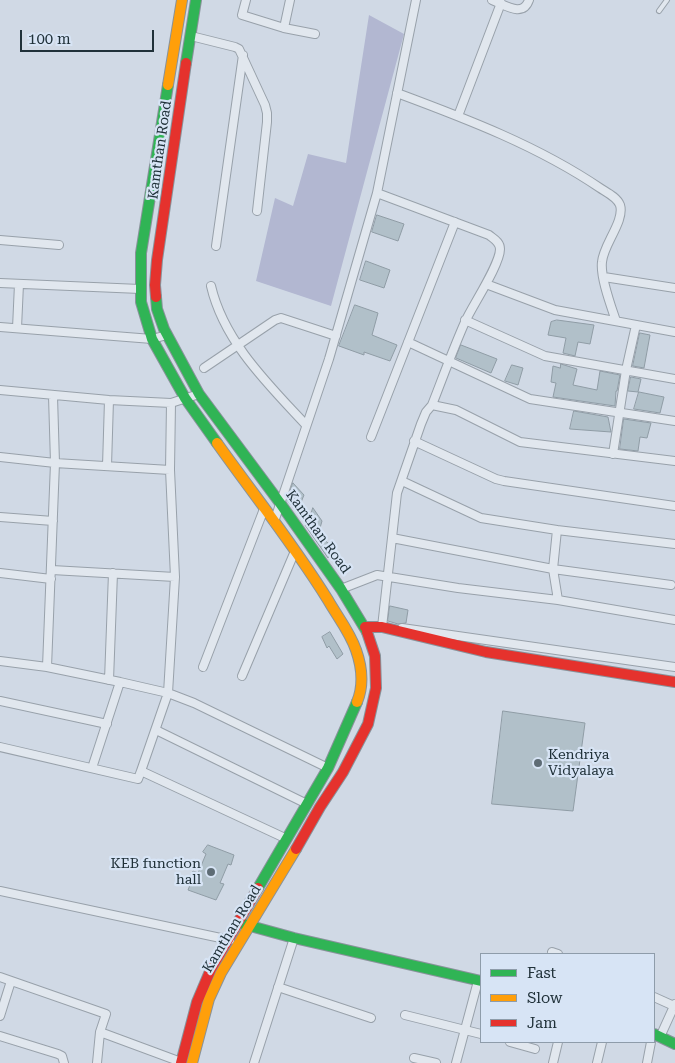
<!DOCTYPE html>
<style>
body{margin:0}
#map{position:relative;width:675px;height:1063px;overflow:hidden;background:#d0d9e5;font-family:"Roboto Serif",serif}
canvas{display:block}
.legend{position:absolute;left:480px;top:953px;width:175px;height:90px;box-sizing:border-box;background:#d7e4f5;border:1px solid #8e9caa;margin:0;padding:6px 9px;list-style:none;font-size:15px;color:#203139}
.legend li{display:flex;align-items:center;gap:10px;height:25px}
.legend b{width:25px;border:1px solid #8e9caa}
.scale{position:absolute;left:20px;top:30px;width:134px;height:22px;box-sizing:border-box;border:2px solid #203139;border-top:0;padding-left:6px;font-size:15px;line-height:18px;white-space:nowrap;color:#203139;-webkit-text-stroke:4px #d7e4f5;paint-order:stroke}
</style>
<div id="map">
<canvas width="675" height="1063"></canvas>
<ul class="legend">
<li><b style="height:6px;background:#30b455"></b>Fast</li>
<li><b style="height:6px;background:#ff9f0a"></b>Slow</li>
<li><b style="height:6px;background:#e5322d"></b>Jam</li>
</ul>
<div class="scale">100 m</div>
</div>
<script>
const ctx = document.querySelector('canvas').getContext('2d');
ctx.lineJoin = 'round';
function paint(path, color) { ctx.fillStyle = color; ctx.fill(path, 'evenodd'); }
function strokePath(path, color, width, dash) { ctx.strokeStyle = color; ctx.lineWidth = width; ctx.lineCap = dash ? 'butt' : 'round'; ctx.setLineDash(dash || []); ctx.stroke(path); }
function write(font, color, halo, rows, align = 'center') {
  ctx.font = font + ' "Roboto Serif",serif'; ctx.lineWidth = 4.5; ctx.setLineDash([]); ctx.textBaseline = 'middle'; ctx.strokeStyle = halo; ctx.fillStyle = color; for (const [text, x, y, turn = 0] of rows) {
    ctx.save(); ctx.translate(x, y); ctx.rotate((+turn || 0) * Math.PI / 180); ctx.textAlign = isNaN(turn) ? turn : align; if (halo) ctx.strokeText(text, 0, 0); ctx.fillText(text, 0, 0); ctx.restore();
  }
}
paint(new Path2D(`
 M369 15 404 34 331 306 256 281 275 198 293 206 308 154 346 163Z`), '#b2b7d1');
const building = new Path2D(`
 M377 215 404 224 398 241 372 232Z
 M366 261 390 270 384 288 360 280Z
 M355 305 378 313 372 335 397 345 390 361 364 352V355L339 346Z
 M557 320 594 325 590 344 578 342 575 356 563 353 566 338 548 335 551 322Z
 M640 333 650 335 644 368 633 366Z
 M461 345 497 359 491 373 456 358Z
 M561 364 577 369 573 385 597 390 600 371 620 375 617 391H616L615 406 553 397 556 383 551 382 553 366 560 368Z
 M512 365 523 368 518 385 505 381Z
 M631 377 641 379 638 392 628 391Z
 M639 392 664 397 660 413 634 409Z
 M574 411 608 417 611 432 570 429Z
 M624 419 651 423 647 438 640 437 638 451 620 449Z
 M293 483 304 495 297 512 287 500Z
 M313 508 322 521 318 535 333 547 328 558 305 525H307Z
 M390 606 408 610 406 623 398 624 388 621Z
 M330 632 343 654 337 659 329 646 327 648 322 637Z
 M503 711 585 723 573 811 492 804Z
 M208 845 234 855 231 865 228 864 220 883 224 884 216 900 188 890 192 880 189 879 193 871 198 873 206 854 203 852Z`);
paint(building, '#b1c0c9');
strokePath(building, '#8f9ca5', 1);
const lane = new Path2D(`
 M659 11 667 0`);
const street = new Path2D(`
 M246 0 242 15 284 28 315 34
 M492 0C505 5 523 18 529 0
 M284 28 290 0
 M191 36 235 47 239 49 265 105 267 113V122L257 211
 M397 93C467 119 538 146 600 188 606 192 617 197 620 205 625 221 603 245 602 262 600 277 611 306 616 321
 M458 116 501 3
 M377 193 489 235C494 239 500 242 500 249 500 265 472 306 465 322 453 349 443 377 432 405L426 412 421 424 397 493 382 627
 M0 240 59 245
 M216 246 243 55
 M604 277 675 288
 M0 283 140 289
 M486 284 555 310 675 332
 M211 286C224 342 269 385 306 425
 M465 320 545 356 675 379
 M0 327 152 339 167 335
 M17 328 19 284
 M408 342 530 399 675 421
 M204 368 275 320 281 318 336 336
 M0 390 109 400 171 403 199 394
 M171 403 170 470 175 577 168 693 141 771 287 839
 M432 405 456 410 520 442 675 461
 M371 437 455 222
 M414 441 496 479 504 481 675 506
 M613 454 626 370 636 325
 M0 457 55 463 170 470
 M107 466 109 400
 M402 481 481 518 557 530
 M0 517 53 521
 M274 522 329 359 377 193 416 0
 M392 538 553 569 671 585
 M52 570 175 577
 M0 573 51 579
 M341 589 377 575 458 588 558 600 675 620
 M558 600 553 569 557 530 675 544
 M402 628 675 667
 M0 661 47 667 120 682 168 693 194 703 328 768
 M47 667 55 463 53 396
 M203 667 264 509
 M242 676 295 551
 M109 680 113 573
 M0 701 107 724
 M156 730 307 804
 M0 747 138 779 141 771
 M92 768 120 682
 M0 891 230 940
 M552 952 558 954
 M0 977 106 1014 100 1032 181 1062
 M278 987 371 1018
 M654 997 674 1006
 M405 1015 481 1034
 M0 1016 11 981
 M0 1036 58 1054 62 1056 64 1063
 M660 1037 675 1004
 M510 1042 535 1049
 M414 1058 436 1063
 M97 1063 100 1032
 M254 1063 294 938
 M456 1063 478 981
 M553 1063 558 1042
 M597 1063 602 1042
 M647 1063 651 1042`);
const fast = new Path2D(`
 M186 63 196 0
 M168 85 141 253V302L152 339 185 398 217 443
 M156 297 157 309 164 329 199 394 280 503 341 589 367 632
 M258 888 328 768 357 702
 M243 924 294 938 481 981
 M654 1034 675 1044`);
const slow = new Path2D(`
 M168 85 182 0
 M217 443C254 495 294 545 328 600 337 616 350 632 356 650 362 667 364 685 357 702
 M192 1063 209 999 221 973 296 849`);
const jam = new Path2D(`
 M156 297 155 285 157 260 186 63
 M365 627H382L486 652 675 682
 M296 849 320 807 343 772 368 724 376 688 375 656 367 632
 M181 1063 197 1002 211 969 258 888`);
strokePath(lane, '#98a1aa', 6);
strokePath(street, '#98a1aa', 10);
strokePath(fast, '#88929a', 12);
strokePath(slow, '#88929a', 12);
strokePath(jam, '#88929a', 12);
strokePath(lane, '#e1e7ee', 4);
strokePath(street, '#e1e7ee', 8);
strokePath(fast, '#30b455', 10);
strokePath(slow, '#ff9f0a', 10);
strokePath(jam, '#e5322d', 10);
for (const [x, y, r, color] of [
 [538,763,5,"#5e6c75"],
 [211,872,5,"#5e6c75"]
]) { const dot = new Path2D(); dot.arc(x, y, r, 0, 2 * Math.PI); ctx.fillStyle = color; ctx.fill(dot); strokePath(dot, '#d7e4f5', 2); }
write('14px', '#203139', '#d7e4f5', [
 ["Kamthan Road",160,150,-82],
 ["Kamthan Road",318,532,54],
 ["Kamthan Road",232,929,-59]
]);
write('14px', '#203139', '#d7e4f5', [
 ["Kendriya",548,755],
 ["Vidyalaya",548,771],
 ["KEB function",201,864,"right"],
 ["hall",201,880,"right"]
], 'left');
</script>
